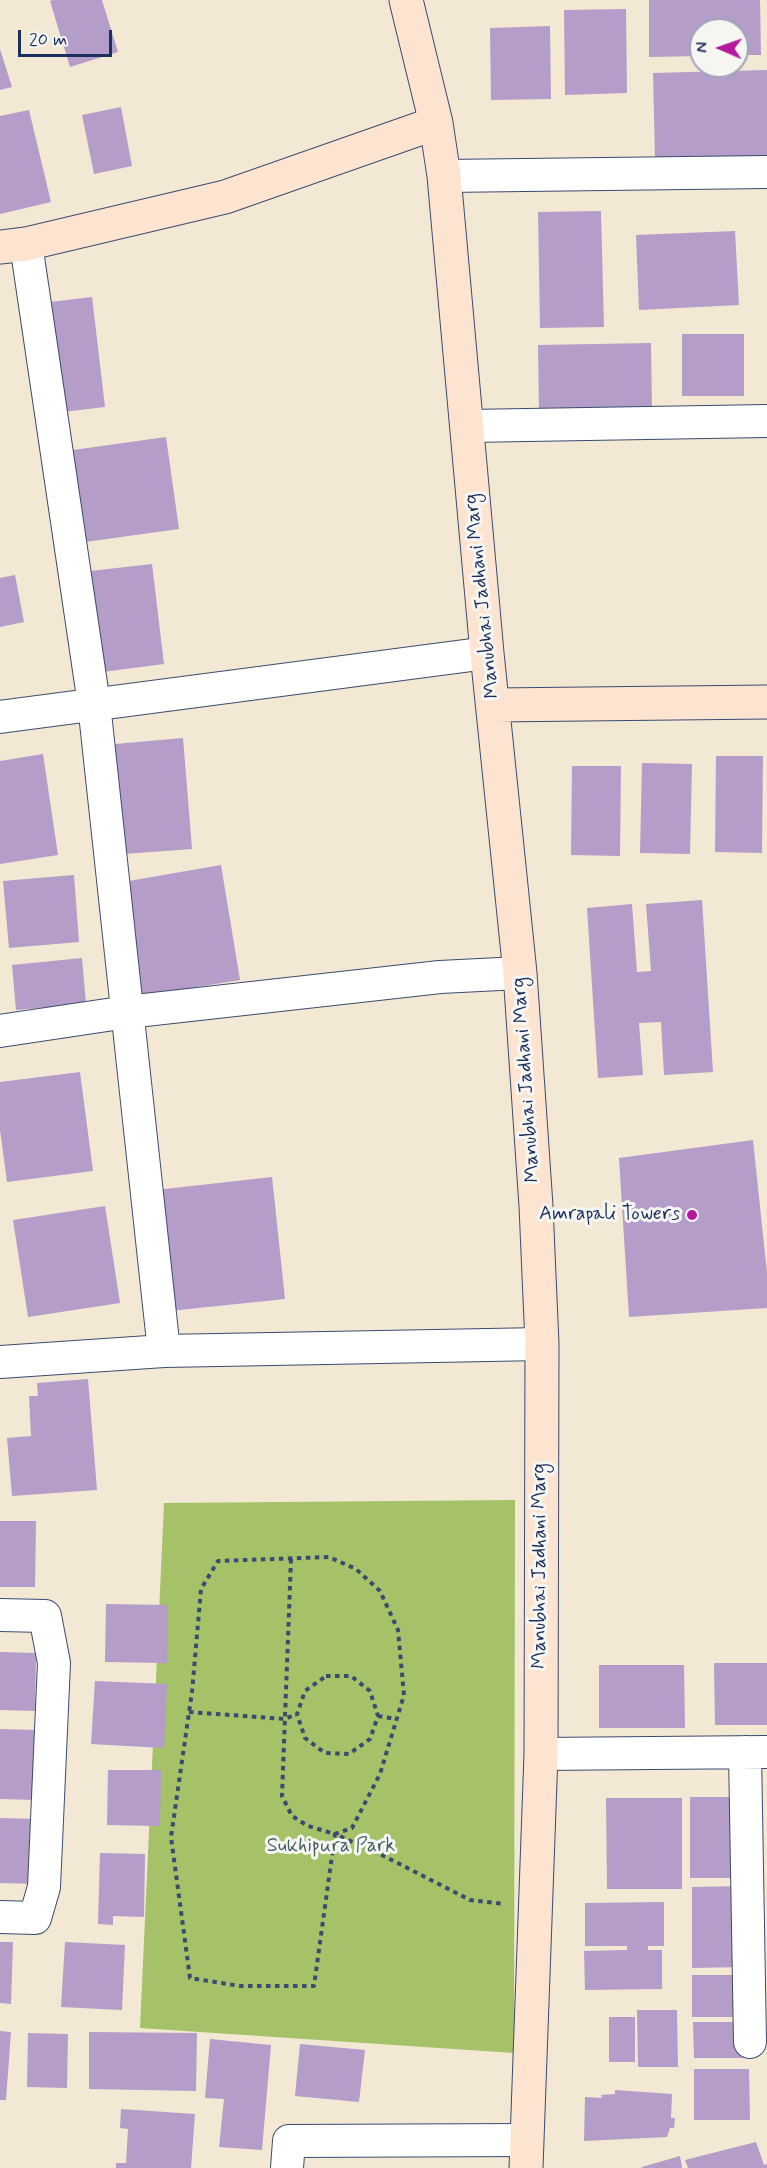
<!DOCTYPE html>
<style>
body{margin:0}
#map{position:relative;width:767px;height:2168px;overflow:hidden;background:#f2e8d3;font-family:Mynerve,sans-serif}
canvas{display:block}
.north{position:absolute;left:689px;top:18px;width:60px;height:60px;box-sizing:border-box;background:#f6f6f2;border:2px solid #9ea6b7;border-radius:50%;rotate:272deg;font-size:16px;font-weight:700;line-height:24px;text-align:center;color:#1b2f5e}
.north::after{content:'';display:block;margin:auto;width:21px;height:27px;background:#b5179e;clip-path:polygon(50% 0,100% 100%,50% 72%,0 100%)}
.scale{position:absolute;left:18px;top:30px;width:94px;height:27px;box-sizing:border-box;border:3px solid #1b2f5e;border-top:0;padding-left:8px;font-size:18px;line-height:21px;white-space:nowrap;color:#1b2f5e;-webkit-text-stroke:4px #f6f6f2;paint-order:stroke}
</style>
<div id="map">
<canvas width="767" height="2168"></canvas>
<div class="north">N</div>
<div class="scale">20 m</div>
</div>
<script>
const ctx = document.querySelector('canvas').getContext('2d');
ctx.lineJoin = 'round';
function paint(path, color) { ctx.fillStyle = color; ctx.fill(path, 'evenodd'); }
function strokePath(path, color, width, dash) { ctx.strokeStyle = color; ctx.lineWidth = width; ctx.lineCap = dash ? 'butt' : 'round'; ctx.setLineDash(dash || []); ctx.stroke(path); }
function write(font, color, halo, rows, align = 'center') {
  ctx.font = font + ' Mynerve,sans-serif'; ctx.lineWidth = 6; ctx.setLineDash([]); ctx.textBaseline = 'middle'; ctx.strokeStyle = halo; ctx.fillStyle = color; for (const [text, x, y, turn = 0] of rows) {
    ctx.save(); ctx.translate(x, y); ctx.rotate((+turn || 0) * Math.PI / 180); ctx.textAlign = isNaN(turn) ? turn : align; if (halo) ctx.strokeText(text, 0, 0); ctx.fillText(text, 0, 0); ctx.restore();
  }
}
paint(new Path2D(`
 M515 1500 514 2053 140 2028 164 1503Z`), '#a6c269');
paint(new Path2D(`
 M53 0H102L118 52 70 67 50 1Z
 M649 0H760L761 55H737V30H701V56L649 57Z
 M626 9 627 93 565 95 564 10Z
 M550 26 551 99 491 100 490 28Z
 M0 49 12 87 0 90Z
 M767 70V157L655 159 653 73Z
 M121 107 132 166 94 174 82 115Z
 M29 110 51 202 0 214V116Z
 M601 211 604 327 540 328 538 212Z
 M735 231 739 305 639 310 636 235Z
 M92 297 105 407 63 412 50 302Z
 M682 334H744V396H682Z
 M651 343 652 411 539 413 538 345Z
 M166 437 179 529 85 542 73 450Z
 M152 564 164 664 102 672 90 571Z
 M15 575 24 622 0 627V578Z
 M183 738 192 849 124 854 115 744Z
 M43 754 58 855 0 864V761Z
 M716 756H763L762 853 715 852Z
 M642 763 692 764 690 854 640 853Z
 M572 766H621L620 856 571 855Z
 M221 865 240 980 141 996 123 882Z
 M74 875 79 942 9 948 3 881Z
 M702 900 713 1072 664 1075 661 1022 639 1023 643 1075 598 1078 587 908 632 904 637 972 651 971 646 904Z
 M82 958 86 1004 16 1010 12 965Z
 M80 1072 93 1171 7 1182 0 1130V1082Z
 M753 1140 767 1273V1308L629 1317 619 1158Z
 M272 1177 285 1299 169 1311 156 1190Z
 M105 1206 120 1303 28 1317 13 1220Z
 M88 1379 97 1490 12 1496 7 1438 31 1436 29 1396H38L37 1383Z
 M0 1521H36L35 1587H0Z
 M106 1604 168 1605 167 1663 105 1662Z
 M0 1652 36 1653 35 1711 0 1710Z
 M714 1663H767V1725H715Z
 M599 1665H684L685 1728H599Z
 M95 1681 167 1684 164 1748 91 1744Z
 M0 1729 37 1730 35 1800 0 1799Z
 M108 1770H161L160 1826 107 1825Z
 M690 1797H741V1878H690Z
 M606 1798H682V1889H607Z
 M0 1818 39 1819 37 1884 0 1883Z
 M100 1853 145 1854 144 1917 113 1916V1925L98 1924Z
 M744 1886 745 1967 692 1968V1887Z
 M664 1902V1946H648V1950H662V1989L585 1990 584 1951 627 1950V1946H585V1903Z
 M0 1942H13L11 2004 0 2003Z
 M65 1942 125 1945 122 2010 61 2007Z
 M692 1975H746V2017H692Z
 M637 2010H677L678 2067H638Z
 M609 2017H635V2062H609Z
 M693 2022H748L749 2058H694Z
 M0 2031 11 2032 6 2100H0Z
 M89 2032 197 2033 196 2091 89 2089Z
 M28 2033 68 2034 67 2088 27 2087Z
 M210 2039 271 2045 262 2150 219 2147 224 2099 205 2098Z
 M300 2044 365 2050 359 2102 295 2096Z
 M694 2069H749L750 2120H694Z
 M615 2090 672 2094 671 2118H675L674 2128H670L667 2137 584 2141 585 2097 602 2098 601 2095 615 2094Z
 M121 2109 195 2114 191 2168H116V2163H126L128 2129 120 2128Z
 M756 2142 764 2165 767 2164V2168H688L685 2160Z
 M680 2156 682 2168H642V2167Z`), '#b49dc8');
const street = new Path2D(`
 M444 176 767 172
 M467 426 767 421
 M0 717 487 653
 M0 1031 127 1012 440 977 520 973
 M164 1351 542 1344
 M0 1362 164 1351 94 704 26 244
 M0 1615 45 1616 54 1663 44 1887 35 1918 0 1917
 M745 1752 750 2042
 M541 1754 765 1752
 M287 2168 289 2141 527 2140`);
const secondary = new Path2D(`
 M406 0 436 123 444 176 487 653 520 973 536 1206 542 1344 541 1754 526 2168
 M0 247 26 244 225 197 436 123
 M494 705 767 702`);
strokePath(street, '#3b4b70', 34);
strokePath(secondary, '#3b4b70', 35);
strokePath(new Path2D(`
 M291 1559 282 1796 292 1816 308 1826 335 1834 352 1828 380 1774 404 1695 398 1630 380 1591 356 1569 329 1557 218 1561 201 1589 192 1692 171 1837 190 1978 240 1986H314L335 1834 384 1856 470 1900 505 1904
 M326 1676H351L370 1691 378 1716 370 1739 349 1754 325 1753 305 1738 297 1714 305 1691Z
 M189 1712 285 1719 297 1714
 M378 1716 396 1719`), '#3b4b70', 4, [4.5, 4.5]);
strokePath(street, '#fff', 32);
strokePath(secondary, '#fde4d1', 33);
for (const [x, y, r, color] of [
 [692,1215,6,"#b5179e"]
]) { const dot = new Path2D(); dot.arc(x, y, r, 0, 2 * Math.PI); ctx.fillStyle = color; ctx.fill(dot); strokePath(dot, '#f6f6f2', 2); }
write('20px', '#1b2f5e', '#f6f6f2', [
 ["Manubhai Jadhani Marg",483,596,-96],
 ["Manubhai Jadhani Marg",527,1080,-94],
 ["Manubhai Jadhani Marg",541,1566,-90]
]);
write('20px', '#1b2f5e', '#f6f6f2', [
 ["Amrapali Towers",680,1215]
], 'right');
write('20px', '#455b61', '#f6f6f2', [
 ["Sukhipura Park",331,1847]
]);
</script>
